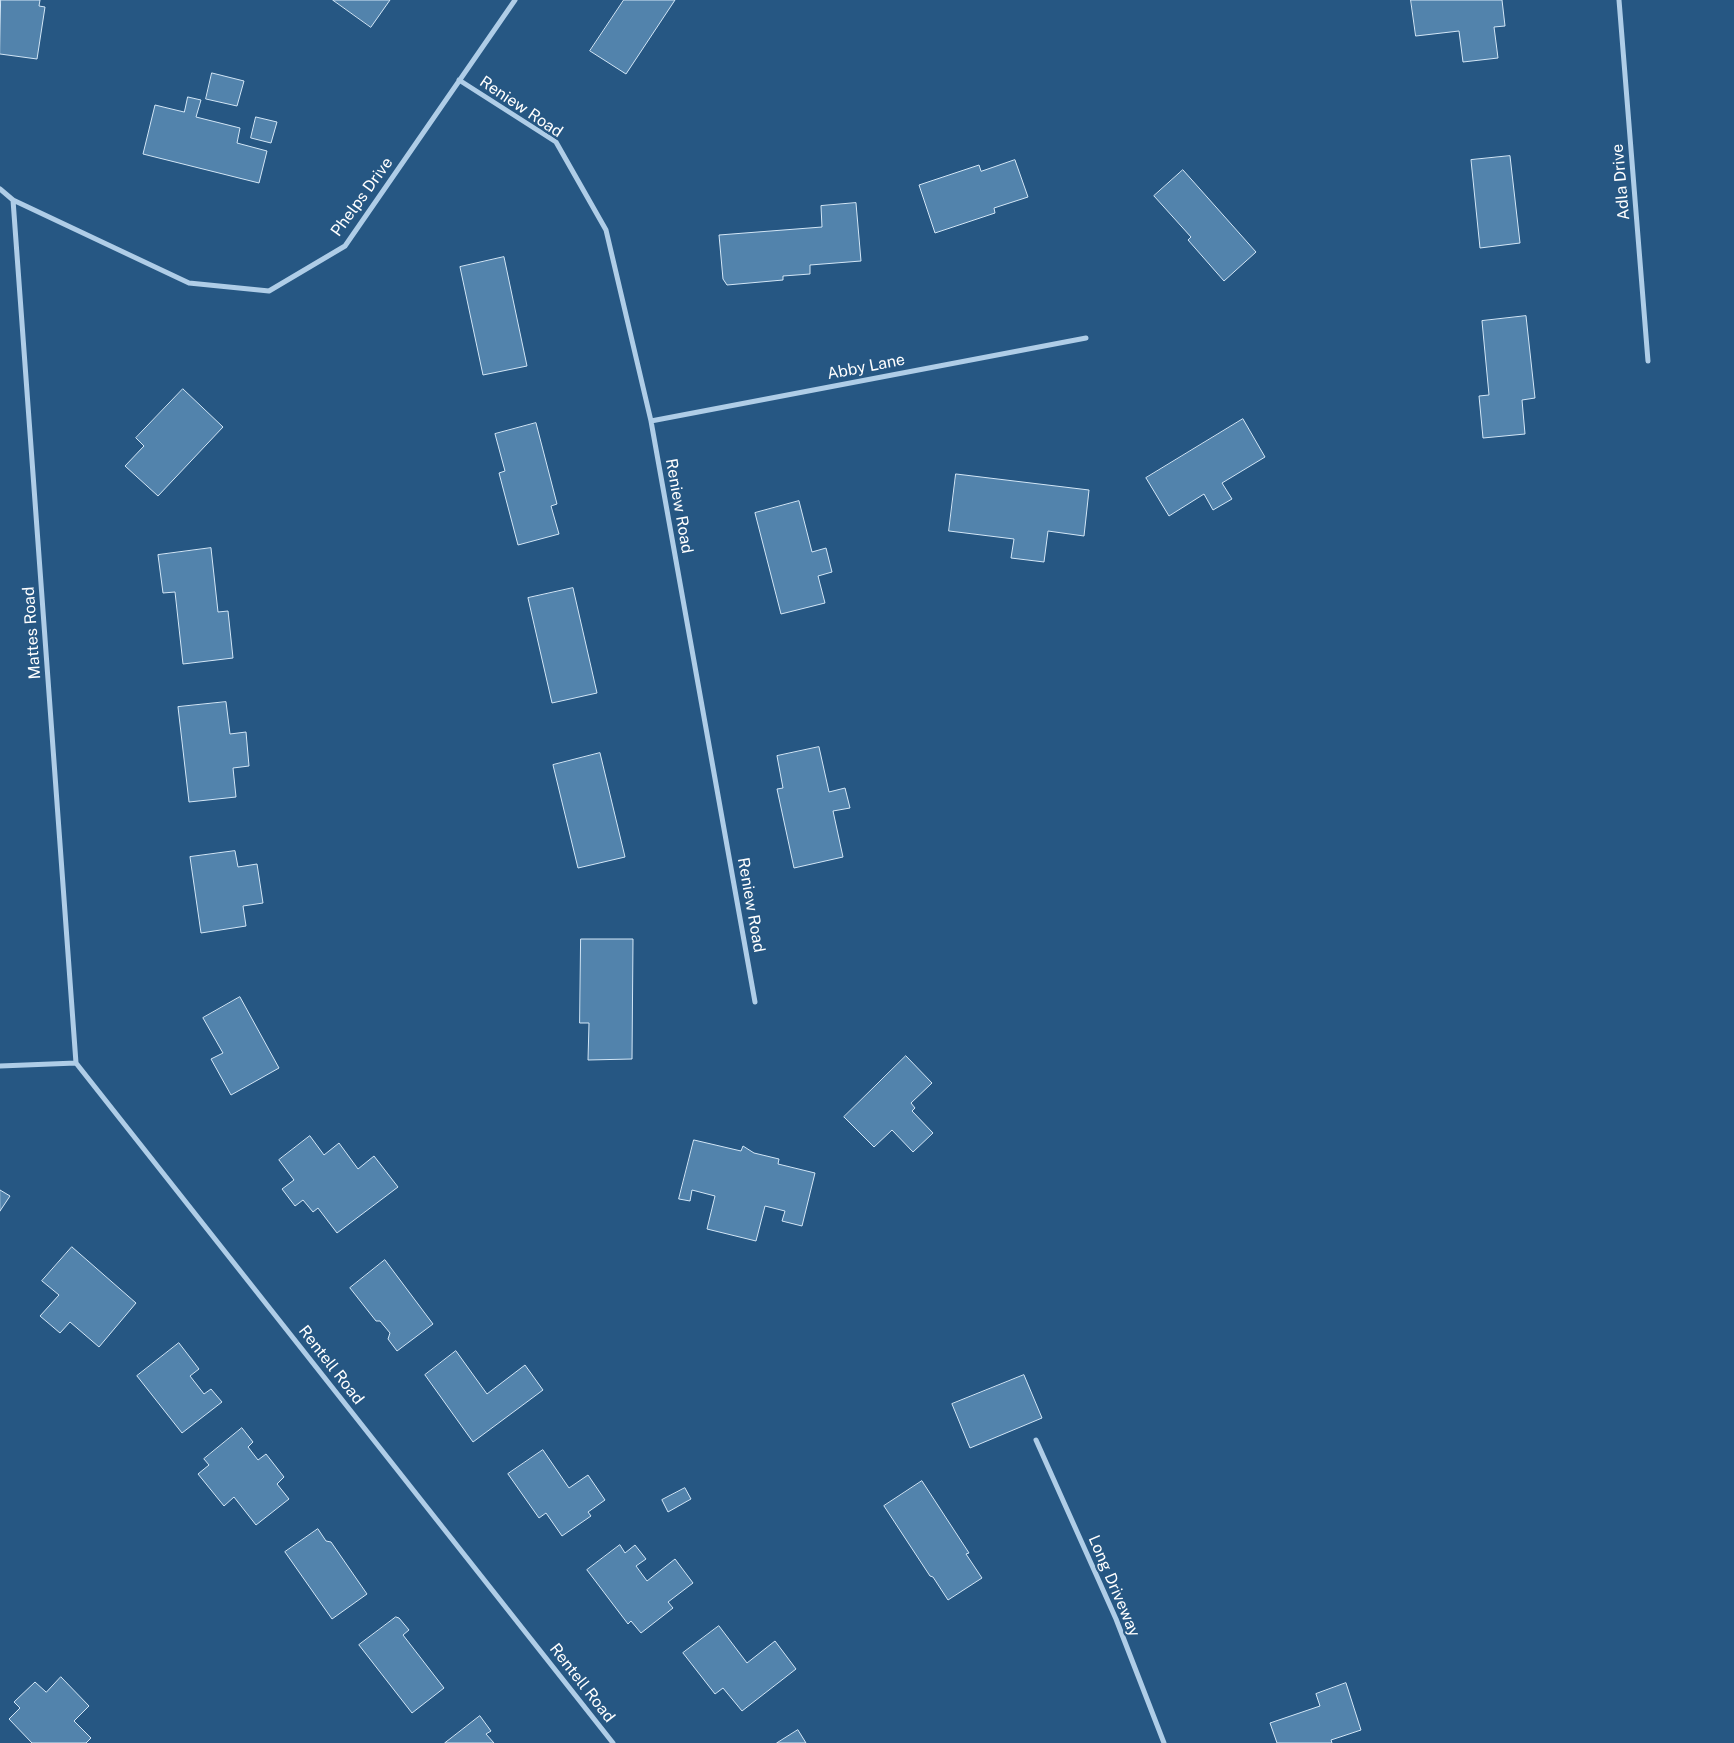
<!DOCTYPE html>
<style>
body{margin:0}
canvas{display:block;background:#265783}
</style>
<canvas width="1734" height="1743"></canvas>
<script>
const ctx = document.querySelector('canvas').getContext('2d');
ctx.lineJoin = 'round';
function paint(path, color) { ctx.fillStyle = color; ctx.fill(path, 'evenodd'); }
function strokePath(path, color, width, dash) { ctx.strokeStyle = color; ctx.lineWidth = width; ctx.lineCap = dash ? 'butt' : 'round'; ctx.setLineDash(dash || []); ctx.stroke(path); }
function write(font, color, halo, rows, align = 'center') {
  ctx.font = font + ' "Public Sans",sans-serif'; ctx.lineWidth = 4.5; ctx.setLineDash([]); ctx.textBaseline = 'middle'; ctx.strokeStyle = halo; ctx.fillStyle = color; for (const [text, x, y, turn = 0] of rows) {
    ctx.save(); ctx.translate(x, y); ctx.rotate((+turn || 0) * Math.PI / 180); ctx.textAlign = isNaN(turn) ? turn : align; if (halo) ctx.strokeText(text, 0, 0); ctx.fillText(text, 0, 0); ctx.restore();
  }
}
const building = new Path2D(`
 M1 0H40L39 6 45 7 37 59 0 54Z
 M333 0H390L371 27Z
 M624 0H675L626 74 590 51Z
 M1411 0H1502L1505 26 1494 27 1498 58 1463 62 1459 31 1416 36Z
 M212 73 244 81 237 106 206 99Z
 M188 97 201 100 196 117 240 128 237 143 267 151 259 183 143 154 155 105 184 112Z
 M256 117 277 122 271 143 251 138Z
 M1510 156 1520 243 1480 248 1471 160Z
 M1015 160 1028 197 994 208 995 213 935 233 919 185 979 165 981 171Z
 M1183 170 1256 252 1224 281 1188 240 1191 237 1154 196Z
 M856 203 861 261 810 265V274L783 276V280L727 285 723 279 719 235 822 227 821 206Z
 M504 257 527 366 483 375 460 267Z
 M1526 316 1535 398 1522 400 1525 434 1483 438 1479 396 1489 395 1482 321Z
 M183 389 223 427 158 496 125 466 144 446 136 438Z
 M1243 419 1265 457 1222 483 1232 499 1213 510 1204 494 1169 516 1146 478Z
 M536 423 557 504 551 506 559 534 518 545 499 473 505 471 495 434Z
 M956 474 1089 490 1084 536 1048 531 1044 562 1011 558 1014 539 949 531Z
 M799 501 812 552 826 548 832 572 818 576 825 603 781 614 755 513Z
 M211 548 218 612 228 611 233 658 183 664 175 592 163 593 158 555Z
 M573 588 597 693 552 703 528 598Z
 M226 702 230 734 246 732 249 766 233 768 236 797 189 802 178 707Z
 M819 747 829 792 845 788 850 808 833 811 843 857 794 868 777 789 783 788 777 756Z
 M600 753 625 857 578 868 553 765Z
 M235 851 238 867 257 864 263 903 243 906 246 926 201 933 190 857Z
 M581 939H633L632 1059 588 1060 589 1023H580Z
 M240 997 279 1068 231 1095 211 1059 223 1053 203 1018Z
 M906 1056 932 1083 911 1103 915 1108 912 1111 933 1133 913 1152 892 1130 874 1147 844 1117Z
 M310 1136 324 1155 339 1143 358 1169 374 1156 398 1187 337 1233 318 1208 313 1212 303 1200 295 1206 282 1189 294 1180 279 1160Z
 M694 1140 741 1151 743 1146 754 1153 779 1159 778 1164 815 1173 802 1226 782 1221 785 1211 765 1206 756 1241 707 1229 715 1196 692 1190 690 1201 679 1199Z
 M0 1190 10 1196 0 1211Z
 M72 1247 136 1303 99 1347 70 1322 60 1333 40 1316 59 1295 42 1281Z
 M385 1260 433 1324 397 1351 388 1339 390 1333 380 1321H376L350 1288Z
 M179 1343 199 1369 190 1376 204 1394 211 1389 222 1402 182 1433 137 1376Z
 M456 1351 487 1394 525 1365 543 1390 473 1442 425 1375Z
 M1024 1375 1042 1418 970 1448 952 1404Z
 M242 1428 253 1442 248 1447 258 1460 266 1454 284 1477 277 1484 289 1499 256 1525 234 1497 224 1506 198 1474 209 1465 204 1459Z
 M543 1450 569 1488 588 1475 605 1500 588 1512 591 1516 562 1536 546 1513 539 1518 508 1474Z
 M922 1481 969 1553 966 1554 982 1578 948 1600 933 1577 930 1576 884 1506Z
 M685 1488 691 1499 668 1512 662 1500Z
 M318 1529 326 1541 331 1542 367 1594 332 1619 285 1552Z
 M620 1545 625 1553 635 1545 646 1559 636 1566 647 1581 675 1559 693 1583 668 1602 673 1608 641 1633 631 1621 628 1624 587 1570Z
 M396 1617 399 1618 409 1630 403 1635 444 1688 412 1713 359 1645Z
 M719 1626 747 1663 775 1641 796 1669 742 1711 723 1688 715 1694 683 1653Z
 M61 1677 89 1706 74 1721 91 1738 86 1743H32L9 1719 20 1708 14 1702 35 1682 46 1692Z
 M1346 1683 1361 1730 1331 1740 1332 1743H1277L1270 1723 1320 1706 1316 1694Z
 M480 1716 491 1731 486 1734 494 1743H445Z
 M798 1730 806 1743H777Z`);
paint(building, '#5283ac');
strokePath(building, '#d2e6f6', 1);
strokePath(new Path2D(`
 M1619 0 1648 361
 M459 80 556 142 606 230 651 421 755 1002
 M0 189 13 200 189 283 269 291 345 246 515 0
 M13 200 76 1063
 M651 421 1086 338
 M0 1066 76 1063 613 1743
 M1036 1440 1116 1619 1164 1743`), '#afcde7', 5);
write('16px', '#fff', '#265783', [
 ["Reniew Road",521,107,34],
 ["Adla Drive",1621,182,-95],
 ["Phelps Drive",362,197,-54],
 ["Abby Lane",866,367,-11],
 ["Reniew Road",679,506,80],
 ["Mattes Road",32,633,-94],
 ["Reniew Road",751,905,80],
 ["Rentell Road",331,1365,52],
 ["Long Driveway",1114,1586,67],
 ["Rentell Road",582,1683,52]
]);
</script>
